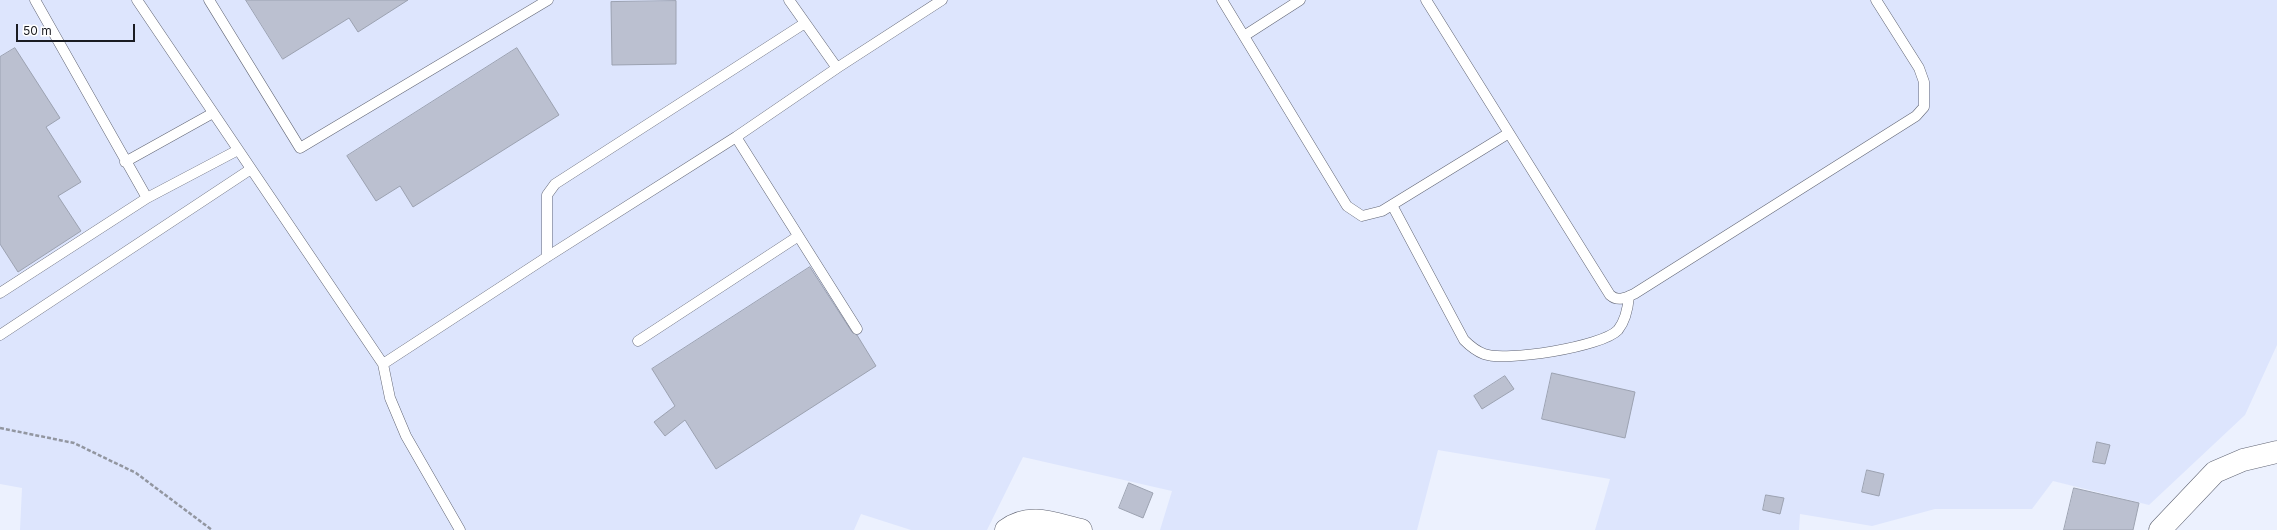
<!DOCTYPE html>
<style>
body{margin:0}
#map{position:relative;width:2277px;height:530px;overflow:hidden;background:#ecf1fe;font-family:Inter,sans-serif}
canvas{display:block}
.scale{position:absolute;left:16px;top:24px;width:119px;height:18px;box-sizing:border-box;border:2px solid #1a1c22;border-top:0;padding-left:5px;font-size:12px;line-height:14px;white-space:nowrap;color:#1a1c22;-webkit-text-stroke:3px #fff;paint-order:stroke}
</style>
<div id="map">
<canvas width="2277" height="530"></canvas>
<div class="scale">50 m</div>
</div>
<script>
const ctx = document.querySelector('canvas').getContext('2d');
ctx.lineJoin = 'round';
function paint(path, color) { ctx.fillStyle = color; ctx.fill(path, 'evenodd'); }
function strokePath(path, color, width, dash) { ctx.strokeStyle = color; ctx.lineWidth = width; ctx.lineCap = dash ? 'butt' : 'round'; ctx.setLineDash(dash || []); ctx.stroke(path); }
paint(new Path2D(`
 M0 0H2277V345L2245 415 2149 505 2053 481 2032 509H1935L1872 526 1800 514 1799 530H1595L1610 479 1438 450 1417 530H1160L1172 491 1023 457 987 530H911L861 514 854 530H20L22 488 0 484Z`), '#dde5fd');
const building = new Path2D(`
 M246 0H408L358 32 349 18 283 59Z
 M676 1V64L612 65 611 2Z
 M15 48 60 118 46 127 81 182 58 196 81 231 18 272 0 244V57Z
 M517 48 559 115 413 207 400 186 376 201 347 156Z
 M810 267 852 332 857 335 876 366 716 469 685 420 665 436 654 422 675 406 652 369Z
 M1552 373 1635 392 1625 438 1542 419Z
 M1505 376 1514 389 1482 409 1474 396Z
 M2097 442 2110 445 2105 464 2093 462Z
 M1867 470 1884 474 1879 496 1862 492Z
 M1129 483 1153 493 1143 518 1119 508Z
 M2074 488 2139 503 2133 530H2064Z
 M1766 495 1784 498 1780 514 1763 510Z`);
paint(building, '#bbc0d0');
strokePath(building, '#9ca2b1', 1);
const service = new Path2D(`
 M35 0 147 198
 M137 0 383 364 390 398 406 436 460 530
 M209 0 300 148 548 0
 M789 0 837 68
 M1222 0 1347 206 1362 216 1382 211 1509 133
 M1426 0 1610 295C1618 302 1625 298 1634 294L1916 116 1924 107V82L1919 68 1876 0
 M1244 36 1300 0
 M736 137 857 329
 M125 162 213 113
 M1392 205 1464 340C1470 346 1476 351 1484 354 1505 362 1602 347 1618 330 1626 320 1628 308 1629 296
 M547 257V195L555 184 805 23
 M0 293 147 198 238 150
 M0 335 251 169
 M638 341 797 237
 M383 364 547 257 736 137 837 68 942 0`);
const tertiary = new Path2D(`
 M1006 530C1030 512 1055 524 1081 530
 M2160 530 2215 472 2243 460 2277 452`);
strokePath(service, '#616574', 11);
strokePath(tertiary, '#616574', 23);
strokePath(new Path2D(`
 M0 428 74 443 136 473 212 530`), '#9296a0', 2.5, [4, 2]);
strokePath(service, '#fff', 10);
strokePath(tertiary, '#fff', 22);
</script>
